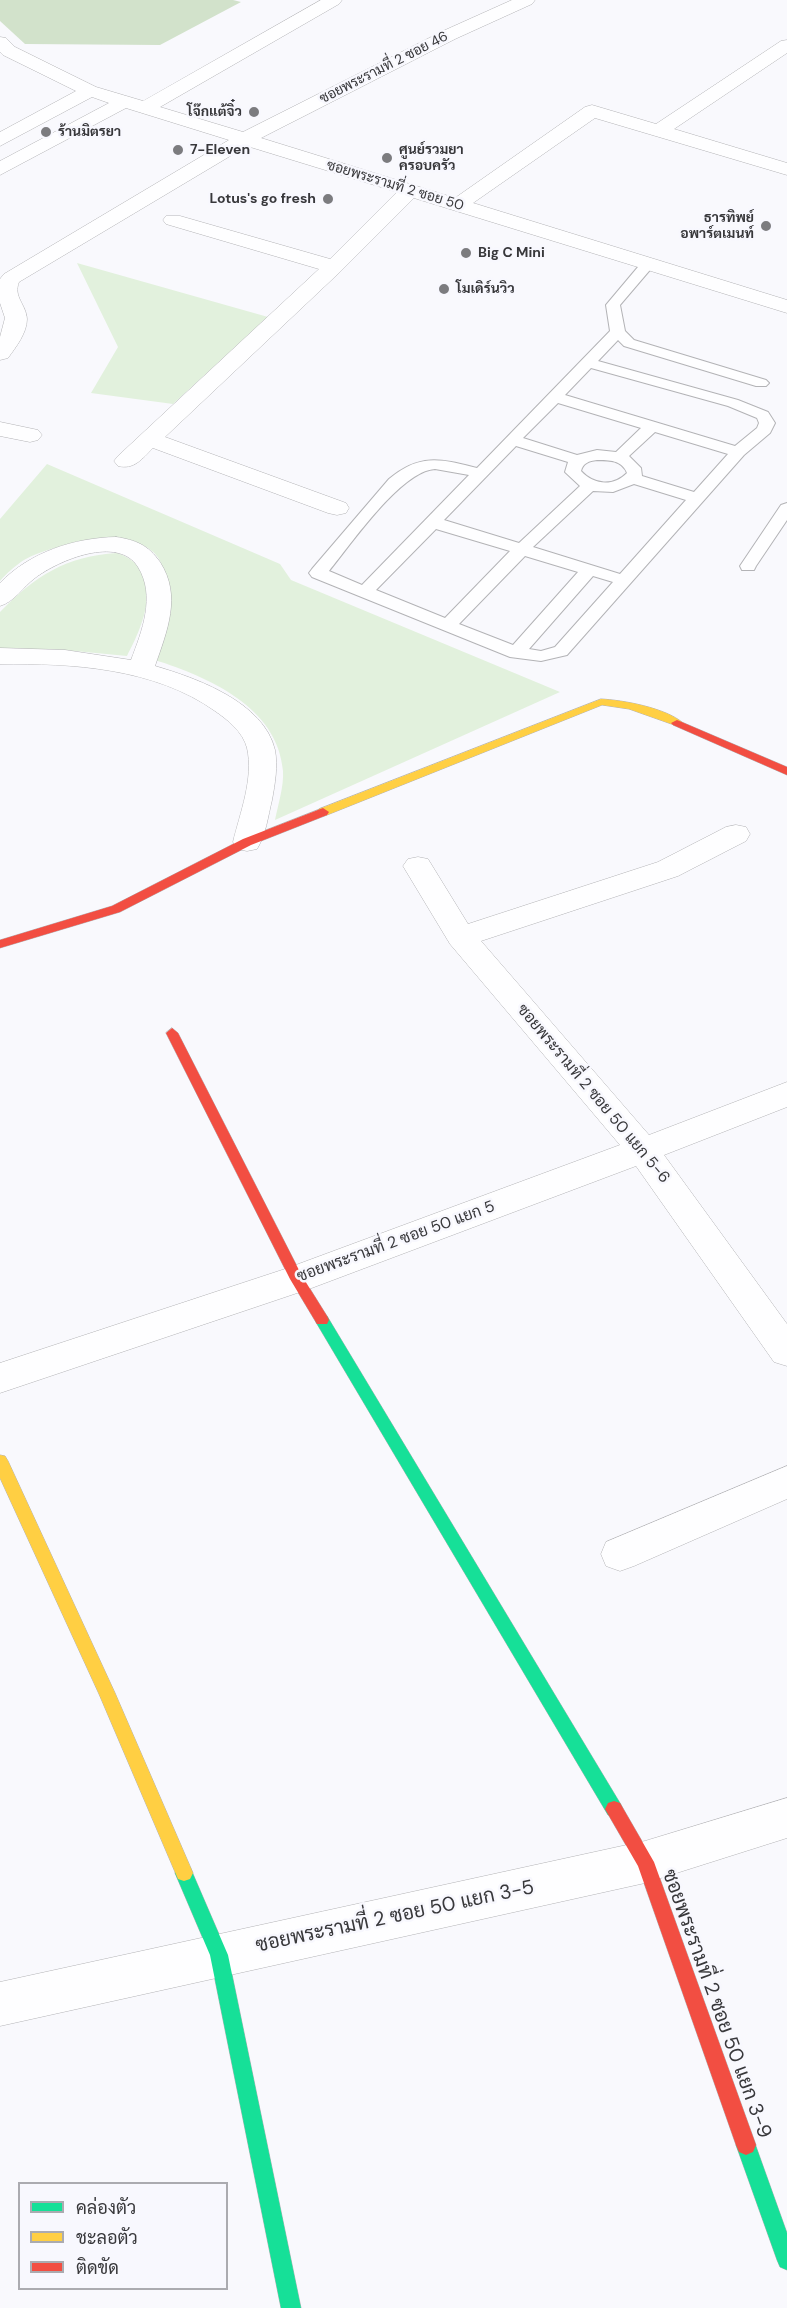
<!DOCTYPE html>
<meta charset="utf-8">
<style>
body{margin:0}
#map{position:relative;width:787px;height:2308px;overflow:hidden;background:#f9f9fd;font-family:"DM Sans",Sarabun,sans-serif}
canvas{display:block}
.legend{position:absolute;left:18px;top:2182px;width:210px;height:108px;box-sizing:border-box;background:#f8f8fe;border:2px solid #ababb0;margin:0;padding:8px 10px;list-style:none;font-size:18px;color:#38383b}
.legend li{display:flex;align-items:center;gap:12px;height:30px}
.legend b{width:30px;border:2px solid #ababb0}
</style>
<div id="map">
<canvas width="787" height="2308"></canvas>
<ul class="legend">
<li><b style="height:8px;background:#16e098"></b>คล่องตัว</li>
<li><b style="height:8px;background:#ffcf43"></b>ชะลอตัว</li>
<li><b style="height:8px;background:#f24e42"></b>ติดขัด</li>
</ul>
</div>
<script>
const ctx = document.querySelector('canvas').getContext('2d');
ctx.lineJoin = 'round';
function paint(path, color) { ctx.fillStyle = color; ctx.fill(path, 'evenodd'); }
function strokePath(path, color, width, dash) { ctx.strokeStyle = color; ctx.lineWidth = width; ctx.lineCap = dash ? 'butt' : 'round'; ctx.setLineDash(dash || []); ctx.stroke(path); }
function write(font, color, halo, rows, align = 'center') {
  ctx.font = font + ' "DM Sans",Sarabun,sans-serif'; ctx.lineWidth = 5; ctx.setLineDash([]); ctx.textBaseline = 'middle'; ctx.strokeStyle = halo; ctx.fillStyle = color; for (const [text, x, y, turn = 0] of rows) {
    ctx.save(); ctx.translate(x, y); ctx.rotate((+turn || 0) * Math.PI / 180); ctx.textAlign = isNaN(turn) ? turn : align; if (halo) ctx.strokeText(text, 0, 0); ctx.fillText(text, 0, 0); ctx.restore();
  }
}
paint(new Path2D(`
 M77 263 268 317 173 404 91 393 118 347Z
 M47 464 280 564 291 580 560 692 275 820C278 805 284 786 283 771 278 707 208 677 155 660 159 635 172 584 160 561 141 523 53 544 24 560 16 565 6 574 0 581V519Z
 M117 553C166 569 145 623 127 656L75 651 0 648V612C35 576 66 556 117 553Z`), '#e2f1dd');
paint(new Path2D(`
 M0 0H233L241 2 160 45 25 44 0 21Z`), '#d2e2cb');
const lane = new Path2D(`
 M648 260 655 264 620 305 625 331 634 340 766 380 769 383 766 386H756L624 346 618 340 598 361 738 400 768 412 775 423 770 433 744 455 567 655 541 661 510 657 312 577 309 573 312 569 389 479C420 453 441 459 477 468L610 331 606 305 643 261ZM591 368 728 406 757 418 759 423 757 428 735 446 565 395ZM558 403 641 428 616 452 597 450 577 455 523 438ZM655 432 728 454 694 492 642 476 641 468 629 456ZM516 446 568 462 565 472 580 486 519 543 444 520ZM597 460C609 460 622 460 627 473 613 487 594 485 581 471 583 463 589 461 597 460ZM435 469 469 475 362 585 329 571C351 544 401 471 435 469ZM634 484 686 500 620 574 533 547 593 491 613 492ZM436 529 510 551 445 618 376 590ZM525 556 578 572 513 645 459 624ZM593 576 613 582 555 647 541 651 529 649Z
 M787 503V520L756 566 754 570H742L740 566 781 505Z`);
const street = new Path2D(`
 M321 0H342L339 4 160 107 243 132 443 31 512 0H535L532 4 455 39 261 138 455 198 585 107 592 105 656 124 781 41 787 40V53L674 129 787 163V175L595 118 473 203 787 300V313L414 198 341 271 165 437 346 503 349 508 346 513 337 515 328 513 153 448C142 459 134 470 118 466L114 461 118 456 319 269 166 224 163 220 166 216H180L330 259 397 192 247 146 19 282C13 297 26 304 27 319 27 333 16 347 8 358L0 360V337L5 318 0 303V279L4 274 229 140 126 108 0 175V161L109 103 92 97 0 146V132L76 91 3 55 0 52V37L6 38 15 47 96 87 143 101Z
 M0 422 38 430 42 435 38 440 30 442 0 436Z
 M116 537C136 540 148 545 160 562 182 596 167 631 155 666 196 678 264 702 275 750 278 766 275 784 272 800 268 816 266 835 257 849L247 851 237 849 233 842C240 813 254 778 247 748 243 732 228 720 215 711 155 668 72 663 0 664V648L65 650 131 660C142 631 156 596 138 567 118 535 59 560 35 578 23 587 14 602 0 606V583C30 552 74 538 116 537Z
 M736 825 746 827 750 834 746 841 678 876 481 941 649 1135 787 1082V1107L664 1155 787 1324V1366L774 1362 636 1166 309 1289 0 1393V1363L285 1269 620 1145 450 944 403 866 408 859 418 857 428 859 468 924 658 862 726 827Z
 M787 1466V1499L634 1566 620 1571 606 1566 601 1554 606 1542Z
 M787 1798V1838L645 1883 0 2026V1982L645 1841Z`);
const fast = new Path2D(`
 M322 1314 327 1316 620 1803 623 1809 620 1815 614 1817 608 1815 317 1324 315 1320 317 1316Z
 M184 1865 190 1867 228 1955 301 2308H281L210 1955 175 1873 178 1867Z
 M746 2135 753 2138 787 2233V2270L780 2267 777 2260 736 2145 739 2138Z`);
const slow = new Path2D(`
 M601 699C623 700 666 708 683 723L677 726 629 709 602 705 327 815 323 816 317 812 319 809Z
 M0 1455 5 1456 8 1461 115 1693 193 1873 190 1879 184 1881 178 1879 99 1694 0 1478Z`);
const jam = new Path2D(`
 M677 720 787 767V775L673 725 671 723Z
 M323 808 329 812 327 815 251 845 120 912 0 948V940L112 906 243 839Z
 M172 1028 178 1033 302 1276 327 1316 329 1320 327 1324H317L290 1279 166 1033Z
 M614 1801 620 1803 654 1862 756 2145 753 2152 746 2155 739 2152 736 2145 638 1866 605 1809 608 1803Z`);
strokePath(lane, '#b3b3b6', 2);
strokePath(street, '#b3b3b6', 1);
strokePath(fast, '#b3b3b6', 1);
strokePath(slow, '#b3b3b6', 1);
strokePath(jam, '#b3b3b6', 1);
paint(lane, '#fefeff');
paint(street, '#fefeff');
paint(fast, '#16e098');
paint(slow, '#ffcf43');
paint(jam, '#f24e42');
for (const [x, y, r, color] of [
 [254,112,6,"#7c7c7f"],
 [46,132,6,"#7c7c7f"],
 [178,150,6,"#7c7c7f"],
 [387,158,6,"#7c7c7f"],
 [328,199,6,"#7c7c7f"],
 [766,226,6,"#7c7c7f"],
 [466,253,6,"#7c7c7f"],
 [444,289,6,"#7c7c7f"]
]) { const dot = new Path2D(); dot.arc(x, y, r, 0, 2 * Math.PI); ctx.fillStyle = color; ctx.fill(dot); strokePath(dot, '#f8f8fe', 2); }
write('14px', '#38383b', '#f8f8fe', [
 ["ซอยพระรามที่ 2 ซอย 46",384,68,-27],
 ["ซอยพระรามที่ 2 ซอย 50",395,186,17]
]);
write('bold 14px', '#38383b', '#f8f8fe', [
 ["โจ๊กแต้จิ๋ว",242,112,"right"],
 ["ร้านมิตรยา",58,132],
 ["7-Eleven",190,150],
 ["ศูนย์รวมยา",399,150],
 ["ครอบครัว",399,166],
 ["Lotus's go fresh",316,199,"right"],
 ["ธารทิพย์",754,218,"right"],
 ["อพาร์ตเมนท์",754,234,"right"],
 ["Big C Mini",478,253],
 ["โมเดิร์นวิว",456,289]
], 'left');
write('16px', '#38383b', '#f8f8fe', [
 ["ซอยพระรามที่ 2 ซอย 50 แยก 5-6",593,1094,50],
 ["ซอยพระรามที่ 2 ซอย 50 แยก 5",396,1242,-20]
]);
write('20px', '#38383b', '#f8f8fe', [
 ["ซอยพระรามที่ 2 ซอย 50 แยก 3-5",395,1917,-12],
 ["ซอยพระรามที่ 2 ซอย 50 แยก 3-9",716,2004,70]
]);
</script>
